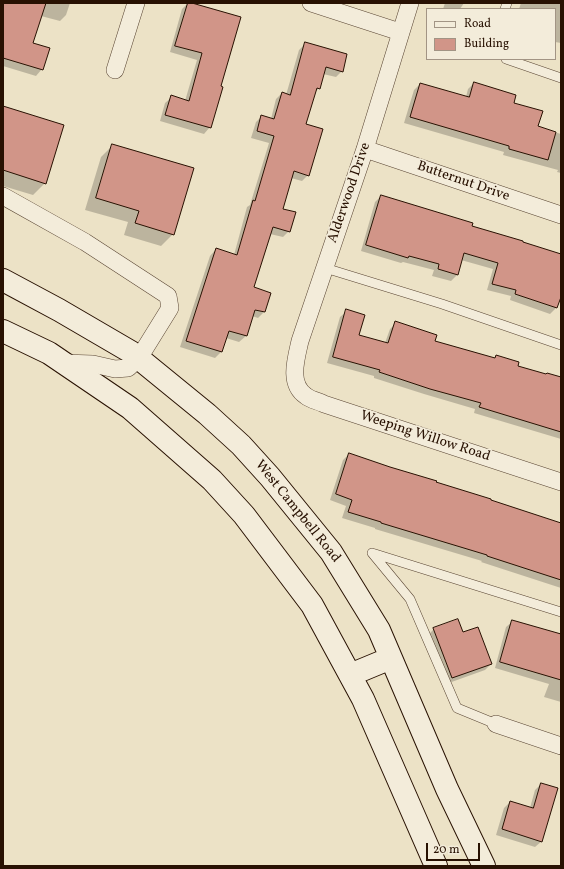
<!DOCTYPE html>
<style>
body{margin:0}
#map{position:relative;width:564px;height:869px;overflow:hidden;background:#ece2c6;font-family:Vollkorn,serif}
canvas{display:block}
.frame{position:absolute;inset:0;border:4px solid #281102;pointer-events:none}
.legend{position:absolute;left:426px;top:8px;width:130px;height:52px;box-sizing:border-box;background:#f3ecda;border:1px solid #a29484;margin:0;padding:5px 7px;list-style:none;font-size:12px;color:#281102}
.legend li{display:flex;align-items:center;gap:8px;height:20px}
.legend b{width:20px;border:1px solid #a29484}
.scale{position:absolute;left:426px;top:843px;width:54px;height:18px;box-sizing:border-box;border:2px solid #281102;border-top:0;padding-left:5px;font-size:12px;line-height:14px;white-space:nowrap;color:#281102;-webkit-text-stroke:3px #f3ecda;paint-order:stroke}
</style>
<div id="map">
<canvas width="564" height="869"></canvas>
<div class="frame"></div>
<ul class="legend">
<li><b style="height:5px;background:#f3ecda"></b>Road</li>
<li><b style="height:11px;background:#d19588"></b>Building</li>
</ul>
<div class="scale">20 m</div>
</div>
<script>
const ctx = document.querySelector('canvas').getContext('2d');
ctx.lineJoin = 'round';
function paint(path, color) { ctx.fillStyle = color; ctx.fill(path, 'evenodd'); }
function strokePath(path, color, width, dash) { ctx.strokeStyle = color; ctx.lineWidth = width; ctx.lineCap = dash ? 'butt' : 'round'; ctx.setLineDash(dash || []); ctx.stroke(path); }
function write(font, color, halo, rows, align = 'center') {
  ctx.font = font + ' Vollkorn,serif'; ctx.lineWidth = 3.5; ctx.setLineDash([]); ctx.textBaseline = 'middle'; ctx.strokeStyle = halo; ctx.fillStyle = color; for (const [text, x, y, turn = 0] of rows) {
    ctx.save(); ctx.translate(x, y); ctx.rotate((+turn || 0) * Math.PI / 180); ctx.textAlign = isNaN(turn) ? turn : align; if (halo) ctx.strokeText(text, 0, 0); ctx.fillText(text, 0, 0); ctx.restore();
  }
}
paint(new Path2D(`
 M14 3H70L66 15 60 21 41 16 32 44 42 69 36 76 3 66V8Z
 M188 3 220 87 210 127 204 134 160 121 165 103 172 97 185 101 197 60 170 52 182 9Z
 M445 3H464L460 9H443Z
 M521 3H561V43L555 42V9H519Z
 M306 43 342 71 336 77 323 74 319 88 314 93 305 125 308 175 302 181 291 178 281 209 289 231 283 237 270 234 252 288 270 293 264 312 258 318 252 316 246 336 239 342 226 338 221 352 215 358 180 347 210 256 216 249 234 255 247 207 250 205 269 143 251 138 256 122 262 116 271 119 276 99 282 93 286 95 299 50Z
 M474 83 512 103 537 127 561 134V173L557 172 558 170 503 155 504 152 404 123 414 90 420 84 466 97 468 89Z
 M3 107 45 183 33 195 3 186Z
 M113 145 173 234 161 246 124 235 128 222 85 210 101 157Z
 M381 196 471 227 561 255V294L556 308 550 314 510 300 511 296 487 290 493 269 461 260 457 275 451 281 432 276 434 270 403 262 401 263 361 251 375 202Z
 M347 311 358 336 385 343 390 329 396 323 434 341 494 358 496 356 517 366 545 375 561 378V439L474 413 475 409 424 394 374 378V376L327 363 340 317Z
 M349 454 561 524V588L481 562 482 561 375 529V528L342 518 346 506 330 500 343 460Z
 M513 621 561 646V702L544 697 549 684 495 668 506 627Z
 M434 629 462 633 491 664 485 670 446 684 428 635Z
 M541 784 542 841 535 847 496 835 504 808 510 802 530 808 535 790Z`), '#0003');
const building = new Path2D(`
 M3 3H46L33 43 50 48 43 70 3 58Z
 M188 3H192L241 17 221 86 223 87 211 128 165 115 171 95 189 101 202 53 175 46Z
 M305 42 347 54 343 72 326 67 320 89 317 88 306 124 323 129 309 176 294 171 283 209 296 212 290 232 273 227 254 287 271 293 265 312 255 310 247 336 229 331 222 352 186 341 216 248 237 255 253 200 255 201 274 136 257 131 261 115 274 119 282 92 290 95Z
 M474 82 516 95 514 103 543 111 538 126 556 132 548 160 509 149V146L410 117 420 83 469 97Z
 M3 106 64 125 46 184 3 170Z
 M112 144 194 168 174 235 135 223 139 211 96 198Z
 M381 195 473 223 472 226 523 241V242L561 254V297L557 308 515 294 516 290 492 284 498 263 464 253 458 275 438 269 439 264 409 256 408 258 366 245Z
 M346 309 365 315 359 335 388 343 395 321 437 335 435 341 495 358 496 355 519 362 518 366 546 374 547 373 561 377V432L479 407 481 403 430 389 379 372 380 370 333 357Z
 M349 453 390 467 437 481 436 482 491 499V500L561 523V580L487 556V555L381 523V522L348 512 352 500 336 494Z
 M458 619 463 632 478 627 492 664 452 678 433 628Z
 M512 620 561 634V680L500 662Z
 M541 783 558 788 542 842 502 829 510 801 533 808Z`);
paint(building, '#d19588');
strokePath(building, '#281102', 1);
const lane = new Path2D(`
 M505 9 507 3
 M506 59 561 78
 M325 268 442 304 561 345
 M372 553 410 599 457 708 496 724
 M372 553 561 612`);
const street = new Path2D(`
 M311 3 400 32
 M410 3 365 149 300 341C296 359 288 384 306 396 311 400 318 401 324 404L561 482
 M115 70 136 3
 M365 149 561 215
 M3 196 85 242 168 296 170 308 139 358 128 368 115 369 93 364 63 363
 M496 724 561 746`);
const secondary = new Path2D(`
 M3 280 59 310 131 352 207 414 241 445 270 477 331 552 379 630 447 789 484 866
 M3 331 49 353 130 408 212 480 244 515 312 605 363 699 436 866
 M350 675 391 658`);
strokePath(lane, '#594533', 10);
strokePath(street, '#594533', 18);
strokePath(secondary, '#281102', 24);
strokePath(lane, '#f3ecda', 9);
strokePath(street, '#f3ecda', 17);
strokePath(secondary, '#f3ecda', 22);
write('14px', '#281102', '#f3ecda', [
 ["Butternut Drive",463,182,19],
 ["Alderwood Drive",350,193,-71],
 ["Weeping Willow Road",425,437,18],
 ["West Campbell Road",297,512,51]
]);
</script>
